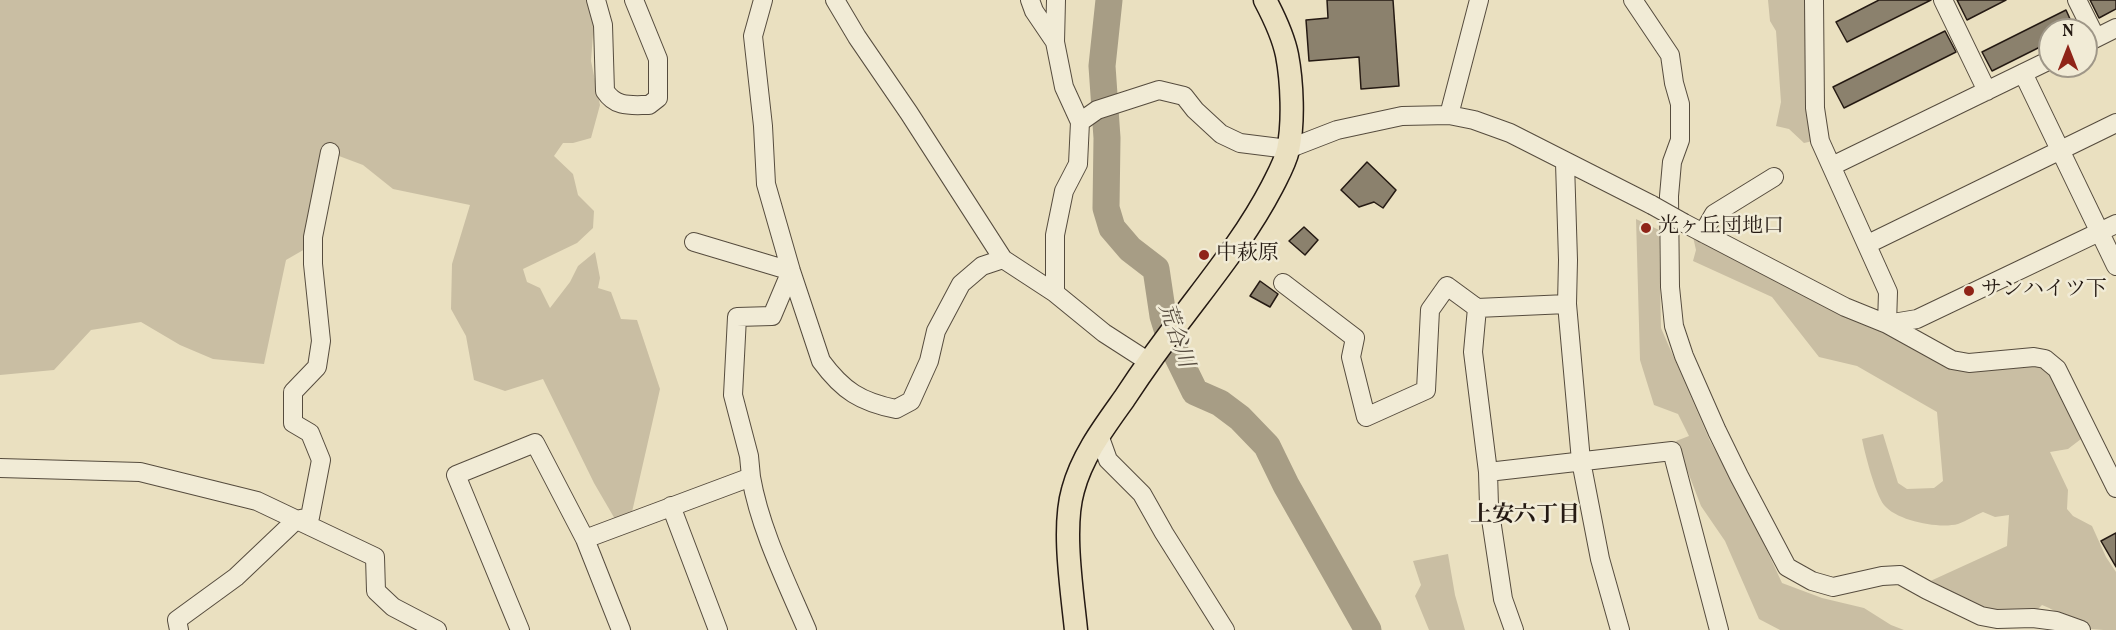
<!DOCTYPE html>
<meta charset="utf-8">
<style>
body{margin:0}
#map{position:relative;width:2116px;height:630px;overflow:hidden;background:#eae0c0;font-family:Vollkorn,serif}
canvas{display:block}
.north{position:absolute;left:2038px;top:18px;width:60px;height:60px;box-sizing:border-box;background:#f1ebd6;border:2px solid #9f9788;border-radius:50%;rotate:0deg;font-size:16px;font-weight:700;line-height:24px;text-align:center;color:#251a13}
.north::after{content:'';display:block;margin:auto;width:21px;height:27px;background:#8f2418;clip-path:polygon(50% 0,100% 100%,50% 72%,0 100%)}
</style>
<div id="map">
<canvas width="2116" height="630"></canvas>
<div class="north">N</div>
</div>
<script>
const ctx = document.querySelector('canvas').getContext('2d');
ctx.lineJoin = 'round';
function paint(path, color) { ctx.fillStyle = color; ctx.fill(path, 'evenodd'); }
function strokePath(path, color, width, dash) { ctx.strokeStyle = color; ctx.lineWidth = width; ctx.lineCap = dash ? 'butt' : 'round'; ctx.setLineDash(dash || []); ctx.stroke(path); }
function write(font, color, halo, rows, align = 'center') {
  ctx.font = font + ' Vollkorn,"Noto Serif JP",serif'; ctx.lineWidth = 5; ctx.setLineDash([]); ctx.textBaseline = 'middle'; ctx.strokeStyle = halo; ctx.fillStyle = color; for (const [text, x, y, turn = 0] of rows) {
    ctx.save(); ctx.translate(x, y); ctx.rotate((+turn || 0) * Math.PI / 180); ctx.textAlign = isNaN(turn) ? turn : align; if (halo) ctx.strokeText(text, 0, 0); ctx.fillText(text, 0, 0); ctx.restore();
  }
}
paint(new Path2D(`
 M0 0H588L594 21 591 61 600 105 591 138 573 143H563L554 156 573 174 578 195 594 211 593 228 577 243 523 269 527 282 540 288 550 308 570 282 578 266 595 252 600 278 598 288 611 292 621 319 637 320 660 389 632 512 619 526 594 483 543 379 505 391 474 380 466 336 451 309 452 264 470 205 393 189 363 165 323 150 305 249 286 260 264 364 213 359 180 345 141 322 91 330 54 370 0 375Z
 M1768 0H1805L1813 141 1804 143 1789 129 1776 126 1781 102 1776 31 1770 21Z
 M1636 219 1659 230 1661 328 1710 441 1748 509 1782 583 1822 598 1864 608 1891 625 1904 630H1780L1759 619 1725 541 1701 506 1676 441 1689 436 1678 414 1654 405 1640 360Z
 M1691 228 1951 367 2043 364 2055 373 2081 439 2068 449 2050 452 2068 490 2067 509 2073 516 2092 526 2106 557 2116 572V630C2108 630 2099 630 2091 629 2073 624 2060 612 2042 605L2035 612 1993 615 1926 583 2007 546 2009 515 1995 517 1983 512C1975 515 1967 521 1958 524 1939 529 1897 521 1884 505 1875 493 1865 454 1862 439L1883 434 1898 483 1907 489 1934 488 1943 481 1937 412 1857 366 1819 357 1772 297 1693 261 1696 250Z
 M1448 554 1455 595 1465 630H1429L1415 596 1421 585 1413 561Z`), '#c9bea3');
strokePath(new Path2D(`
 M1109 0 1102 66 1107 138 1106 208 1112 228 1130 249 1156 269 1163 316 1172 345 1195 392 1220 403 1240 418 1267 446 1286 485 1368 630`), '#a79d85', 27);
const building = new Path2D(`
 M1327 0H1393L1399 86 1361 89 1359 57 1309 61 1306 20 1328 18Z
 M1879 0H1931L1847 42 1836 22Z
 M1957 0H2006L1967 20Z
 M2090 0H2116V9L2099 18Z
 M2066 10 2075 30H2050V42L1992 71 1982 52Z
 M1945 31 1956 52 1844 108 1833 87Z
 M1367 162 1396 190 1383 208 1374 202 1359 207 1341 190Z
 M1304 227 1318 240 1305 255 1289 241Z
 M1260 281 1278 294 1270 307 1250 296Z
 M2116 533V567L2101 541Z`);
paint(building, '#8b816d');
strokePath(building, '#251a13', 1.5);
const minor = new Path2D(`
 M596 0 603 25 605 91C616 108 631 105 649 105L658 98V59L634 0
 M763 0 753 36 763 126 766 184 791 271 821 361C843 391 861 402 896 409L911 401 929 361 936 331 961 284 982 266 1003 259
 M835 0 857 37 909 113 1003 259 1055 293 1104 333 1149 362
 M1030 0 1034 11 1055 42 1064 87 1080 122 1078 164 1064 191 1055 235V293
 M1633 0 1670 55 1674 83 1680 104V140L1672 162 1669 196 1670 287 1674 326 1684 356 1717 431 1739 476 1787 567 1812 581 1833 587 1882 576 1900 575 1927 590 1981 616 1997 619 2033 618 2056 621 2081 630
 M1814 0 1815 108 1820 141 1888 292 1887 324 1952 360 1969 363 2034 357 2045 359 2057 369 2116 488
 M1943 0 1987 91
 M2077 0 2096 38
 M1055 42 1056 0
 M2086 43 2116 28
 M2023 73 2116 266
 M1449 115 1479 0
 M1080 122 1097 110 1159 90 1184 96 1195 110 1221 134 1240 143 1288 149 1337 130 1402 116 1449 115 1474 120 1510 133 1652 205
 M1565 163 1568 260 1567 304 1581 461 1600 559 1620 630
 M1832 166 2050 60
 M1684 223 1845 307 1887 324 1917 319 2116 224
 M1703 233 1714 214 1774 177
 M694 242 791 271 772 316 737 317 733 395 749 456 751 477
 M1868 244 2116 123
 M1283 283 1355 338 1351 357 1366 417 1426 390 1430 310 1447 286 1477 308
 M1099 435 1108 460 1142 494 1164 533 1225 630
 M0 468 140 472 257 501 375 557 376 591 393 607 437 630
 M1488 472 1672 451 1719 630
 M671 506 718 630
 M585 539 751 477C760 529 786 581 807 630
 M179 630 177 620 236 577 296 520 310 517 321 460 310 433 293 423V392L317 367 321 341 313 264V237L330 152
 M520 630 456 475 535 443 585 539 621 630
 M1514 630 1503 599 1489 506 1488 472 1473 352 1477 308 1567 304`);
const major = new Path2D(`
 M1076 630C1072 590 1062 528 1073 490 1082 456 1104 427 1124 399 1143 370 1163 342 1185 314 1216 273 1248 233 1272 187 1278 175 1285 163 1288 150 1294 123 1292 81 1287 55 1283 35 1274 17 1265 0`);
strokePath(minor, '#564c3e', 20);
strokePath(major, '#251a13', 25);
strokePath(minor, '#f1ebd6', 18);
strokePath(major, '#eae0c0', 22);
const minorBridge = new Path2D(`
 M1652 205 1684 223`);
strokePath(minorBridge, '#564c3e', 20, []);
strokePath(minorBridge, '#f1ebd6', 18);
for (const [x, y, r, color] of [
 [1646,228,6,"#8f2418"],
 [1204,255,6,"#8f2418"],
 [1969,291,6,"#8f2418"]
]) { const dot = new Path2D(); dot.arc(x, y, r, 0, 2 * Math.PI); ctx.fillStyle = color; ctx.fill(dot); strokePath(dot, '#f1ebd6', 2); }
write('21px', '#251a13', '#f1ebd6', [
 ["光ヶ丘団地口",1658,228],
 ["中萩原",1216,255],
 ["サンハイツ下",1981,291]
], 'left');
write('italic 22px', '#594e41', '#f1ebd6', [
 ["荒谷川",1174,336,71]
]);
write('bold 22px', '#251a13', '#f1ebd6', [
 ["上安六丁目",1525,517]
]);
</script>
